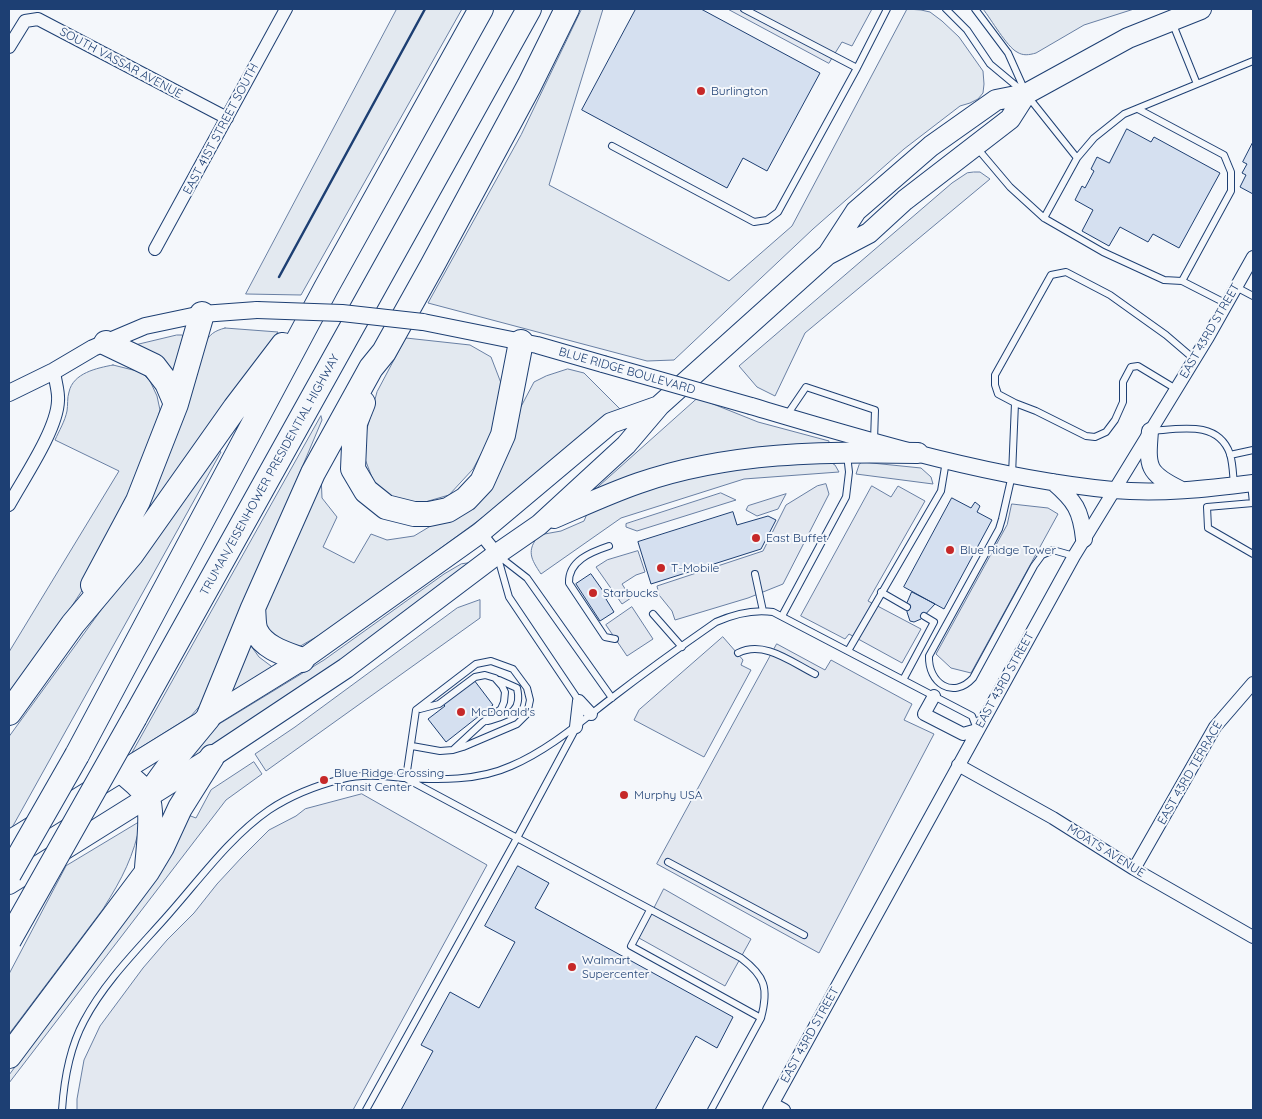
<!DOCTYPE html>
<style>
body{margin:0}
#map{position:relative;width:1262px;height:1119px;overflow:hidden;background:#f4f7fb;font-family:Quicksand,sans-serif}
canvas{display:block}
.frame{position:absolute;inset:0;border:10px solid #1d3f73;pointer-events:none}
</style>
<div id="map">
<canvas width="1262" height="1119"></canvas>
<div class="frame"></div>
</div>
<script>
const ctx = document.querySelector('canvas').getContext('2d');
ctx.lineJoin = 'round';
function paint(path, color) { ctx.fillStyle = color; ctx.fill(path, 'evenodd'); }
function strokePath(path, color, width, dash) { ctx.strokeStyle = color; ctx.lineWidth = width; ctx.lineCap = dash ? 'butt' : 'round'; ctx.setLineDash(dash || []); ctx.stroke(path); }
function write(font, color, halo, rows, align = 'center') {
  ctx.font = font + ' Quicksand,sans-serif'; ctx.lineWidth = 4; ctx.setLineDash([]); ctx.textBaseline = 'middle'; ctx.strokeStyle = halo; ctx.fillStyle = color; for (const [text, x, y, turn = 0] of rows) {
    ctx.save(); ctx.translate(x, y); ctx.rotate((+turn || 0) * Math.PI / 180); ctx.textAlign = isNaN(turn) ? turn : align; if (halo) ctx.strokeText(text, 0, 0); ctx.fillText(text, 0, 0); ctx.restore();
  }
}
const green = new Path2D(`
 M397 9H462L301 295 246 294Z
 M582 9H603L549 185 729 281 792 226 907 9 921 10 930 12 942 21 959 37 983 71 984 84 983 93 978 99 970 103 960 106 904 149 813 229 674 360 647 361 428 303 521 135Z
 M983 9H1134L1084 25 1036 53C1029 55 1023 56 1017 52 1007 47 991 19 983 9Z
 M974 172H980L990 179 805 333 775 396 757 387 739 366 952 183 967 173Z
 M225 328 278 332 154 511 135 526 204 344C210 334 214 331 225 328Z
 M177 335H182L185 337 173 383 132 346Z
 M406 338 470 345 491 357 501 383 492 434 473 469 449 495 425 502H410L385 494 373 480 365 459V436L377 392Z
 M113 365 141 372 150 381 157 396 160 410 154 432 111 537 83 589 51 638 9 695V652L119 471 55 440C59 431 65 421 67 411 68 405 67 398 69 392 73 373 97 368 113 365Z
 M568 369 584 373 620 409 490 512 330 629 297 648 267 634 264 614 267 605 321 474 322 498 337 517 323 547 354 563 371 534 387 540 414 536 444 518 477 490 534 382 546 376Z
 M698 398 758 422 829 441 828 448 588 496Z
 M321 416 322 420 203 702 191 716 132 753Z
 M218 450 221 452 9 833V737Z
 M830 462 835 465 839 472 744 479 621 518 541 574C531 559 526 551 539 535L561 531 584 521 587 514 661 483 738 466Z
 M862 462 921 468 931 477 933 484 856 474 859 465Z
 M470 563 471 565 225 744 168 772 206 732 324 660 444 574 461 564Z
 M480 600V618L266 771 255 754 295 727 457 608Z
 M246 639 259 657 275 669 220 702Z
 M254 762 262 774 226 800 9 1083V1075L72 990 188 815 196 818 211 790Z
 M141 821C133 858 123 877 103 909L9 1034V974L66 866Z`);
paint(green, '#e3e9f0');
strokePath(green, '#687fa3', 1);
const parking = new Path2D(`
 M728 9H872L852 46 842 42 829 63Z
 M826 484 829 494 783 584 748 598 675 620 672 611 659 595 657 586 763 551 786 505 817 486Z
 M872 486 891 497 898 486 925 501 868 601 921 629 902 663 849 634 845 639 801 616Z
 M721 493 736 500 637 531 626 527V524Z
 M786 494 778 509 757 516 746 510 748 506Z
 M1012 504 1048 508 1058 514 971 673 951 668 936 654 1007 525Z
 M638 551 645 572 636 575 622 584 631 598 622 604 596 567 607 560Z
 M632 607 653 639 627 656 606 625Z
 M723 637 743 660 741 665 751 670 704 757 634 720 639 710Z
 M777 644 825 670 831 660 912 704 904 720 934 734 819 953 657 864Z
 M362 794 487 865 353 1110H77V1099L84 1060 100 1026 143 968 167 940 194 913 217 884 242 857 269 830 296 816 305 809Z
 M664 889 751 939 725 986 639 938Z`);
paint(parking, '#e3e8f0');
strokePath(parking, '#687fa3', 1);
const building = new Path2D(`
 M636 9H701L820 73 767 171 743 158 727 188 582 110Z
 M1127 129 1151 142 1154 137 1220 173 1179 248 1153 234 1148 242 1120 227 1109 246 1082 231 1093 210 1075 200 1082 186 1085 188 1094 171 1091 169 1097 157 1109 163Z
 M1253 142V194L1240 187 1246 175 1242 173 1247 164 1243 162Z
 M952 498 971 508 975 502 980 506 977 512 992 520 944 609 904 587Z
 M733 512 737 525 768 516 776 520 761 549 651 584 638 542Z
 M591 574 608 598 606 599 614 612 600 621 576 584Z
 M912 592 935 604 921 619 914 622 910 621 907 612V603Z
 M474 680 493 705 446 742 428 719 445 706 443 704Z
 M518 866 549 883 535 908 733 1017 717 1048 696 1036 655 1110H401L433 1051 421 1045 450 992 479 1008 515 942 485 926Z`);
paint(building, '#d5e0f0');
strokePath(building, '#1d3f73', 1);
const service = new Path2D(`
 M744 9 857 68 887 9
 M946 9 967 30 990 64 1026 94 1077 158 1094 138 1124 114 1253 61
 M975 9 1008 53 1025 91
 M1172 22 1197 84
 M1138 109 1224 155 1231 172V191L1182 281
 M612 146 754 222 767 220 778 212 857 68
 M977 148 1010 187 1044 218 1103 252 1164 280 1182 281 1227 304
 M1044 218 1077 158
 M1236 287 1253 296
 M1015 403 1036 411 1086 436 1095 437 1106 432 1115 420 1123 402V382L1131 367 1138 366 1176 389
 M787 415 806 387 875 410 874 441
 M1151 431C1180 429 1218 420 1230 454 1233 464 1233 475 1234 485
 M1230 455 1253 450
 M1251 484 1253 503
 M1253 503 1207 507 1208 528 1253 554
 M609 546C591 552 568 561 569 583L605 637 615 639
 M1074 556 1053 550 1042 555 1034 566 973 678C953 700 928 683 929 656L999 529 1002 519 1012 475 1015 403 998 394 995 385V375L1051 275 1066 272 1110 295 1166 335 1194 359
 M500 557 527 578 612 698
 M498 558 509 597 579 701
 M755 574 763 611
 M881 592 907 607
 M653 614 682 647
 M782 616 846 497 849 472 847 455
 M848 651 941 491 946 461
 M738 653C764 640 791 662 815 674
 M903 680 934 622 924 616
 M420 709 439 704 475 677 485 675 495 678 502 686 505 692 504 702 501 709 482 723 454 749
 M488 721C507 715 523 713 517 688L499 680
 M406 778 416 710 476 664 491 661 513 669 527 688 530 700 527 714 517 724 463 747 453 750 440 751 412 746
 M407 779 741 958C765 976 769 988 761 1018L711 1110
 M668 862 804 935
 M650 910 631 946 761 1018
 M62 1110C64 1080 69 1049 84 1021 105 981 139 948 168 915 200 879 230 837 269 810 290 796 318 785 342 779 362 774 383 776 403 778 439 780 478 781 511 766 548 750 578 724 609 700 644 673 680 647 716 622 734 614 753 609 773 612L972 716 977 729
 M366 1110 517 838 576 728`);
const minor = new Path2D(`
 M9 47 25 21 38 19 227 118
 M155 249 286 9
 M9 505C23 479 57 430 58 401 59 392 55 381 54 371
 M480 533 497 554
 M934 696 924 714 963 734 977 730
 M579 701 591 714
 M576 727 579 701
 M958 765 1053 818 1134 869 1253 937
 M1134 869 1215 727 1253 683
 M773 1104 784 1110
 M769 1110 1074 556 1208 337 1253 257`);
const tertiary = new Path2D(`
 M423 322 537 345 603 364
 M9 393 54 371 93 348 145 326 202 314 257 310
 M751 406C869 441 990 478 1113 490 1160 494 1207 489 1253 483
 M1150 431C1147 467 1147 473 1180 489
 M1053 482C1075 501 1081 510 1084 539`);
const primary = new Path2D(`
 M828 254 856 211 931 146 996 100 1026 94 1128 38 1201 9
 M554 518C582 506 610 493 639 483 728 452 825 451 918 453
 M9 841 302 660 480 533 611 423 659 406
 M9 884 212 757 346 668 497 554 539 525 626 445 660 405 827 255 869 233 905 200 1010 119 1026 94`);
const motorway = new Path2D(`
 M106 343 154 366 167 383 176 404
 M363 403 355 423 353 469 366 491 386 507 414 514H429L448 510 466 499 482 482 503 435 521 342
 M93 585 138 501 176 404 202 314
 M253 608C254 615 253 625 256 631 264 648 286 654 302 660
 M9 713 73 624 131 555 235 408 283 345
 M135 717 529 9
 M77 755 326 288 481 9
 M122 771C130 779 142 786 147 797 154 811 148 852 147 868
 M147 797 175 758 208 718 253 608 313 473 371 368 384 352 432 266 529 86 567 9
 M9 1056 147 872 162 847 180 808 212 757`);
strokePath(service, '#1d3f73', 8);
strokePath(minor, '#1d3f73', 14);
strokePath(tertiary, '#1d3f73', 18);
strokePath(primary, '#1d3f73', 22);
strokePath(motorway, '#1d3f73', 26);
strokePath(service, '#f4f7fb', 6);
strokePath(minor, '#f4f7fb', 12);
strokePath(tertiary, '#f4f7fb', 16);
strokePath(primary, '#f4f7fb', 20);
strokePath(motorway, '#f4f7fb', 24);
const tertiaryBridge = new Path2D(`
 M257 310 342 313 423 322
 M603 364 751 406`);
const motorwayBridge = new Path2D(`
 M9 874 77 755
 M9 940 135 717`);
strokePath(tertiaryBridge, '#1d3f73', 18, []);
strokePath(motorwayBridge, '#1d3f73', 26, []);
strokePath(tertiaryBridge, '#f4f7fb', 16);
strokePath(motorwayBridge, '#f4f7fb', 24);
strokePath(new Path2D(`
 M279 277 425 9`), '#1d3f73', 2.5);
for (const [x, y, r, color] of [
 [701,91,5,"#c62828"],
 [756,538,5,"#c62828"],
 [950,550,5,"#c62828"],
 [661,568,5,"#c62828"],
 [593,593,5,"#c62828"],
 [461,712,5,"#c62828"],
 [324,780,5,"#c62828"],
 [624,795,5,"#c62828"],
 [572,967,5,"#c62828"]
]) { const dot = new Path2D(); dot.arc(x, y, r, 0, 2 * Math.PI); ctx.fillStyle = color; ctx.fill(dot); strokePath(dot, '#f4f7fb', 2); }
write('12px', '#1d3f73', '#f4f7fb', [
 ["SOUTH VASSAR AVENUE",121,63,28],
 ["EAST 41ST STREET SOUTH",221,129,-62],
 ["EAST 43RD STREET",1210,331,-60],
 ["BLUE RIDGE BOULEVARD",627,371,16],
 ["TRUMAN/EISENHOWER PRESIDENTIAL HIGHWAY",270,475,-61],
 ["EAST 43RD STREET",1005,680,-61],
 ["EAST 43RD TERRACE",1190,773,-60],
 ["MOATS AVENUE",1106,851,32],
 ["EAST 43RD STREET",810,1035,-61]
]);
write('12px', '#1d3f73', '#f4f7fb', [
 ["Burlington",711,91],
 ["East Buffet",766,538],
 ["Blue Ridge Tower",960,550],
 ["T-Mobile",671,568],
 ["Starbucks",603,593],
 ["McDonald's",471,712],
 ["Blue Ridge Crossing",334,773],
 ["Transit Center",334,787],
 ["Murphy USA",634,795],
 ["Walmart",582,960],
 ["Supercenter",582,974]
], 'left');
</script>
